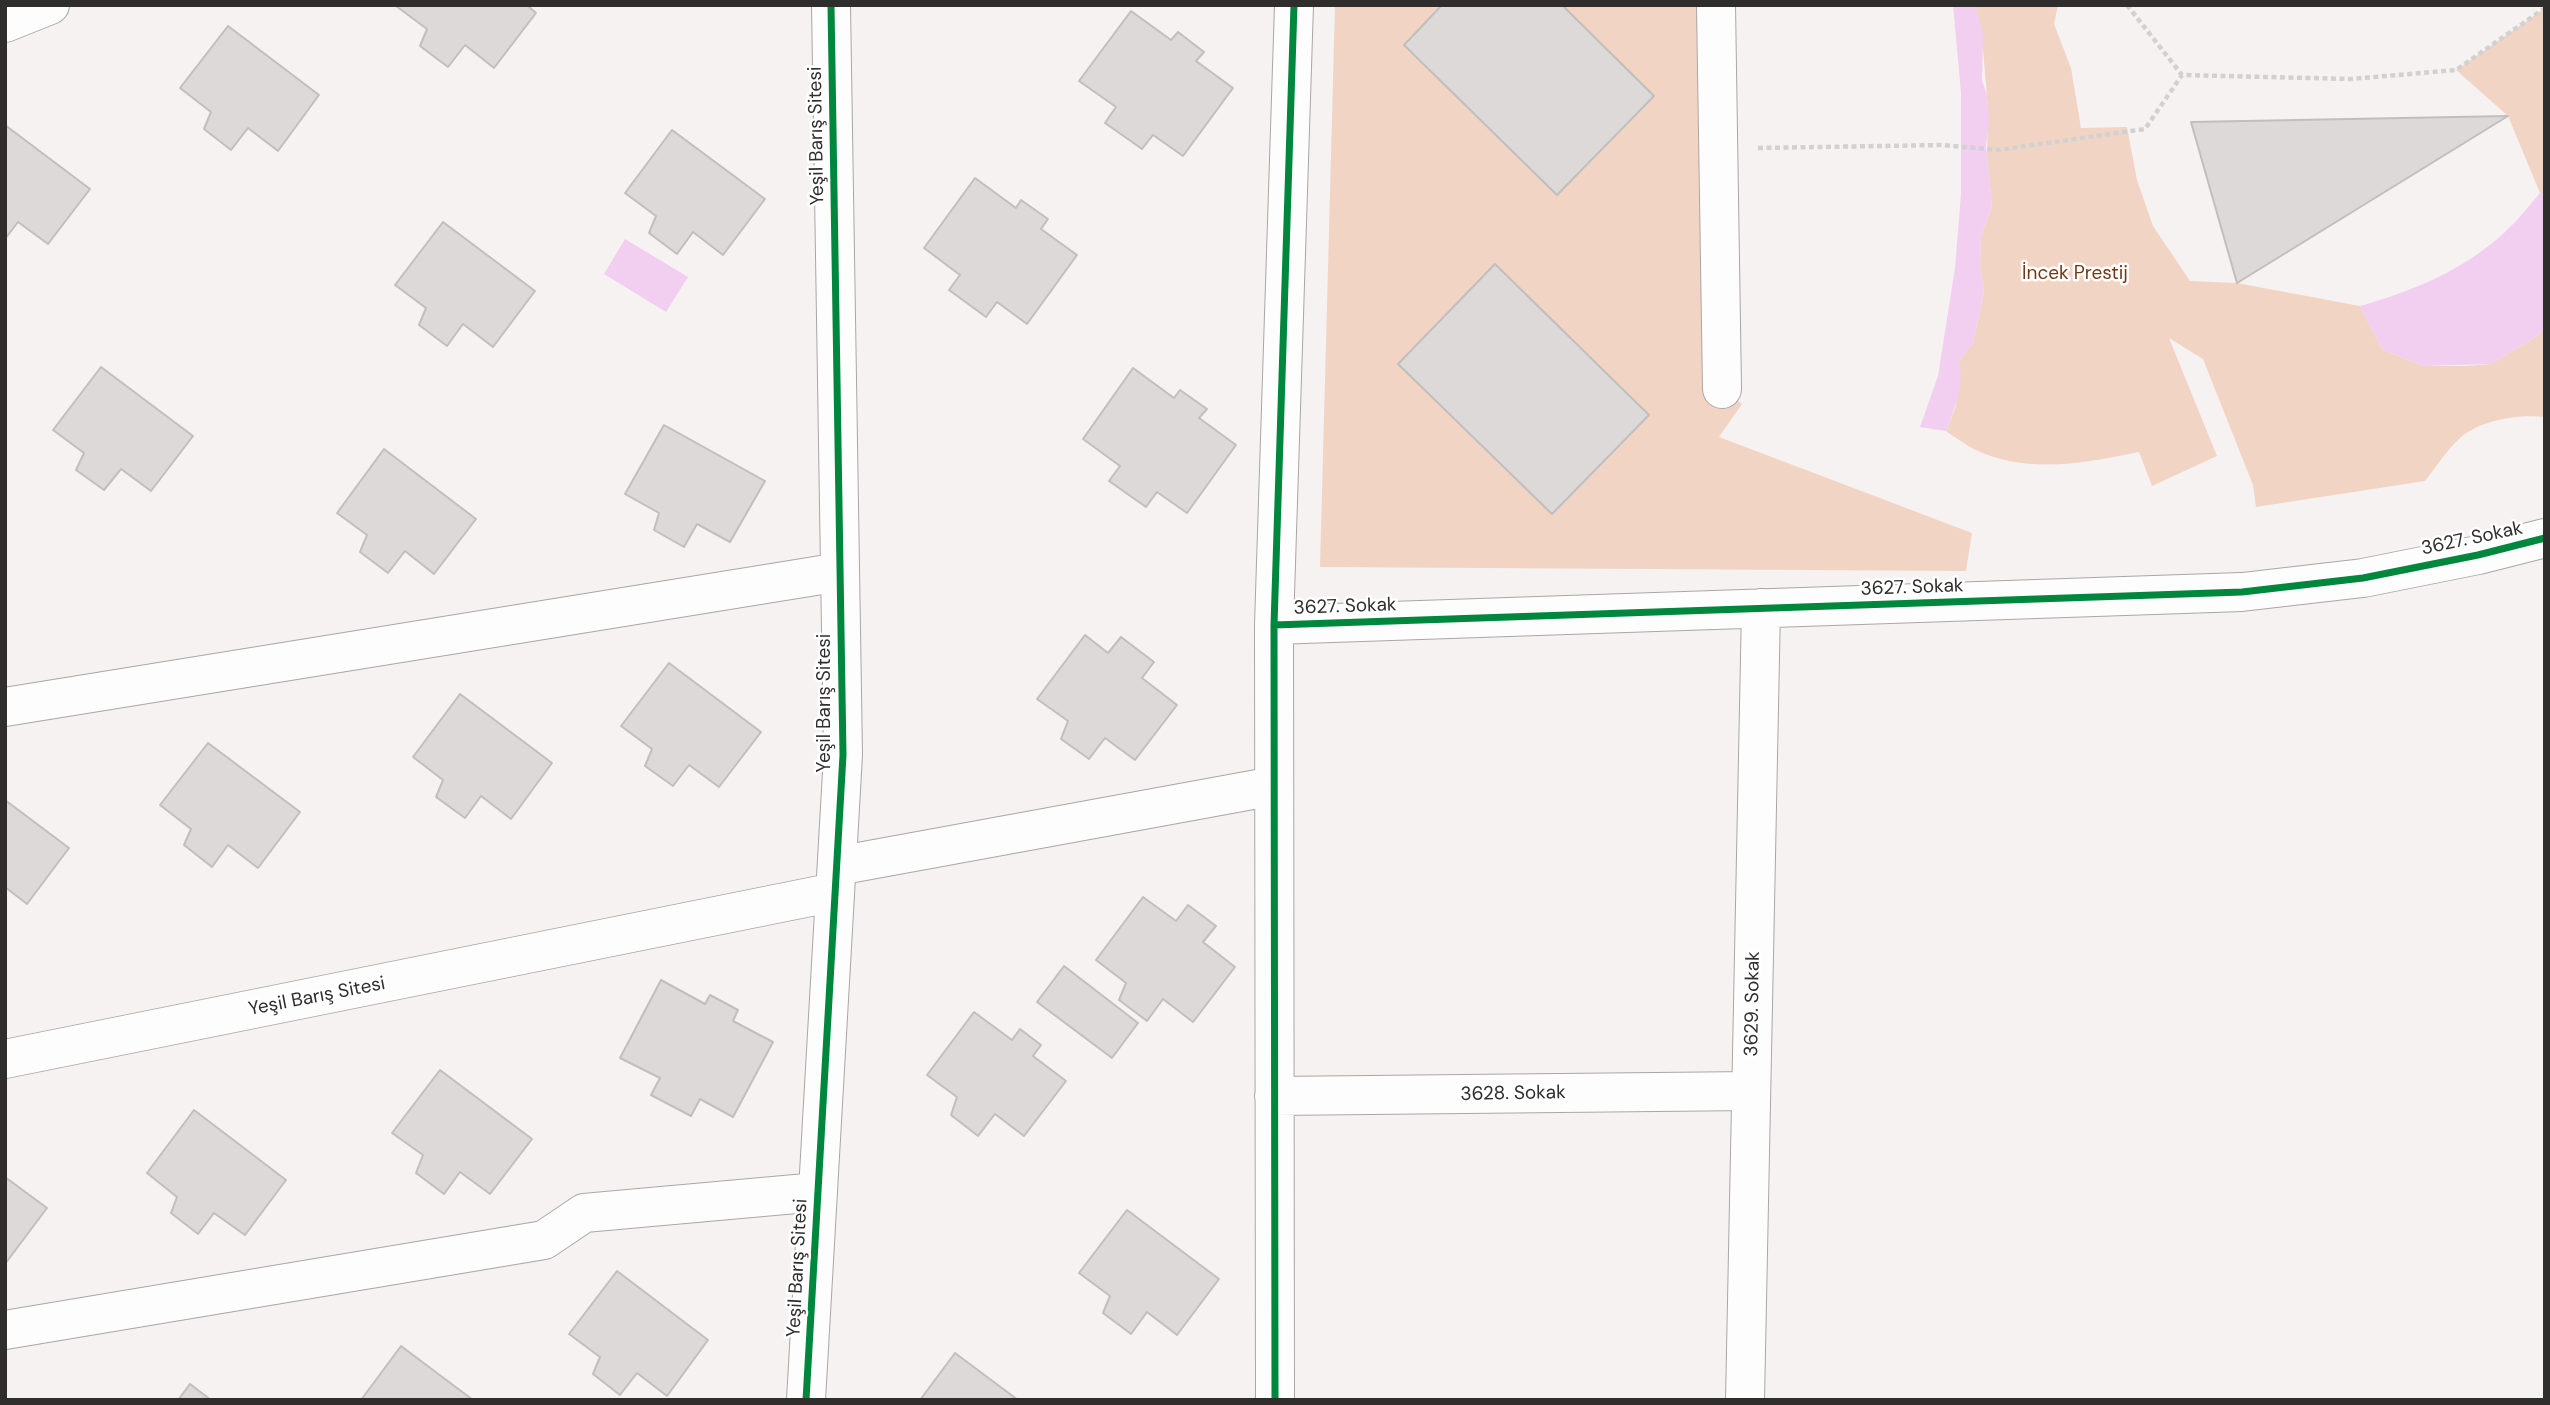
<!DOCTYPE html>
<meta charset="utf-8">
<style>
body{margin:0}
#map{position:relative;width:2550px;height:1405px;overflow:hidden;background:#f6f2f2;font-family:"DM Sans",sans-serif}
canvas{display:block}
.frame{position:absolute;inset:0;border:7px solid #302d2d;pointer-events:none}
</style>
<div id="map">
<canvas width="2550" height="1405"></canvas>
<div class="frame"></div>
</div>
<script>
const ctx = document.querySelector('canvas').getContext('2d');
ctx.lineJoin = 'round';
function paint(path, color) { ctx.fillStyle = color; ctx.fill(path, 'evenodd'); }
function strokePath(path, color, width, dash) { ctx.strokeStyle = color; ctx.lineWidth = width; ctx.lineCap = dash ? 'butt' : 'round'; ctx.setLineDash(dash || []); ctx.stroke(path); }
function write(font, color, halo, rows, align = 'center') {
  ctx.font = font + ' "DM Sans",sans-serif'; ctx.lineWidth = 5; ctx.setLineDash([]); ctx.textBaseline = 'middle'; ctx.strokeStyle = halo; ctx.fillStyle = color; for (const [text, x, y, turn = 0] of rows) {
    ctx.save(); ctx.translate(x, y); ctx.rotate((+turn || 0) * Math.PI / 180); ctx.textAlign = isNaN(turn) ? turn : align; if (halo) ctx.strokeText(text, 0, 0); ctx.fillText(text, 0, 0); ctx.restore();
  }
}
paint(new Path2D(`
 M1335 5H1716L1722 388 1742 404 1719 437 1972 533 1966 571 1320 567Z
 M1975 5H2058L2054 24 2071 68 2081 128 2127 127 2137 180 2153 226 2190 281 2237 283 2360 306 2382 349 2423 366H2466L2491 364 2534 338 2545 329V417C2519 414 2480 420 2460 438 2447 450 2436 467 2425 481L2256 507 2253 485 2203 359 2169 338 2217 456 2152 486 2139 452C2086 463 2029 474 1978 451 1967 446 1956 438 1946 431L1956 406 1959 362 1973 343 1984 291 1980 266 1981 236 1992 206 1987 157 1988 110 1983 49Z
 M2545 8V196L2540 193 2508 116 2456 70Z`), '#f2d4c5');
paint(new Path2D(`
 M1953 5H1975L1983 35 1982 80 1987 95 1989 123 1986 145 1992 206 1981 236 1980 266 1984 291 1973 343 1959 362C1965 385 1954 410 1946 431L1920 427 1938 376 1955 268 1961 194V93Z
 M2540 193 2545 196V329L2534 338 2491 364 2423 366 2382 349 2360 306C2413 291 2462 271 2504 233 2517 221 2528 207 2540 193Z
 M625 239 688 277 666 312 604 274Z`), '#f2cef0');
const building = new Path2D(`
 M527 5 536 13 494 68 465 45 448 67 420 46 427 29 396 6Z
 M1442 5H1562L1654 96 1557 195 1404 45Z
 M1131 11 1171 40 1178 32 1204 52 1196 61 1233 88 1183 156 1153 135 1142 149 1105 123 1116 107 1079 81Z
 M228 26 319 95 278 151 248 128 231 150 204 129 211 112 180 88Z
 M2508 116 2237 283 2191 122Z
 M5 125 90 189 48 244 18 222 5 239Z
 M672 130 765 199 723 255 693 232 677 254 649 233 656 216 625 193Z
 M975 178 1016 208 1021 200 1048 219 1041 229 1077 255 1027 324 997 302 986 317 949 290 960 275 924 248Z
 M443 222 535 291 493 347 463 324 447 346 419 325 426 308 395 285Z
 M1495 264 1649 415 1552 514 1398 364Z
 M101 367 193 436 151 491 121 469 104 490 76 470 84 453 53 430Z
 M1133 368 1174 398 1180 390 1207 409 1199 418 1236 445 1187 513 1157 492 1146 507 1109 481 1120 466 1083 439Z
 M664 425 765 481 730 542 697 524 684 547 654 530 659 513 625 494Z
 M384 449 476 519 434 574 405 551 388 573 360 552 367 535 337 513Z
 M1085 635 1108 653 1121 637 1154 662 1142 678 1177 705 1135 760 1105 738 1089 759 1061 739 1068 721 1037 699Z
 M669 663 761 732 719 787 689 765 673 786 645 766 652 749 621 726Z
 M460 694 552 763 511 819 481 796 465 818 436 797 443 780 413 757Z
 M208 743 300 812 258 868 228 845 212 867 184 845 191 829 160 805Z
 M5 800 69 848 27 904 5 887Z
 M1143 897 1176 921 1188 905 1216 926 1203 942 1235 967 1193 1022 1163 999 1147 1021 1119 1000 1126 983 1096 960Z
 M1064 966 1138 1023 1112 1058 1037 1002Z
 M661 980 705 1004 710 995 738 1010 733 1021 773 1042 733 1117 700 1099 691 1116 651 1095 660 1078 620 1058Z
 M974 1012 1012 1040 1020 1029 1041 1045 1033 1056 1066 1081 1024 1136 995 1114 978 1136 951 1115 957 1097 927 1075Z
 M440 1070 532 1139 490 1194 460 1172 444 1194 416 1173 423 1155 392 1133Z
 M194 1110 286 1180 245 1235 214 1213 198 1234 171 1213 177 1197 147 1173Z
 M5 1177 47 1208 5 1264Z
 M1127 1210 1219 1279 1177 1335 1147 1312 1131 1334 1103 1313 1110 1296 1079 1273Z
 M617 1271 708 1340 667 1396 637 1373 620 1395 593 1374 600 1357 569 1334Z
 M401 1346 473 1400H361Z
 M955 1353 1018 1400H920Z
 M190 1384 211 1400H178Z`);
paint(building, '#ddd9d9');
strokePath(building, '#c1bebe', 2);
const minor = new Path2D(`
 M1716 5 1722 389
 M5 23 50 5
 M1274 625 2242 592 2363 578 2478 555 2545 538
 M5 707 840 572
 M837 866 1274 786
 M5 1059 835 892
 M1274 1096 1751 1091
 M5 1330 544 1240 584 1213 818 1192
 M806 1400 843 755 831 5
 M1275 1400 1274 625 1294 5
 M1745 1400 1761 608`);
strokePath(minor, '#aaa6a7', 40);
strokePath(new Path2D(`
 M2127 5 2182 75 2351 79 2456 70 2545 8
 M1758 148 1941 145 1998 150 2145 129 2182 75`), '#d1d1d1', 4.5, [5, 3.5]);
strokePath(minor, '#fefdfd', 38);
strokePath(new Path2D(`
 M1274 625 2242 592 2363 578 2478 555 2545 538
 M806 1400 843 755 831 5
 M1275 1400 1274 625 1294 5`), '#00873e', 7);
write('19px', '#302d2d', '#fff', [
 ["Yeşil Barış Sitesi",817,136,-91],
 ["3627. Sokak",2472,539,-12],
 ["3627. Sokak",1912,588,-2],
 ["3627. Sokak",1345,607,-2],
 ["Yeşil Barış Sitesi",825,703,-90],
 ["Yeşil Barış Sitesi",317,997,-11],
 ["3629. Sokak",1753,1004,-89],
 ["3628. Sokak",1513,1094,-1],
 ["Yeşil Barış Sitesi",798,1268,-87]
]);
write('19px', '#713816', '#fff', [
 ["İncek Prestij",2075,274]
]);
</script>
